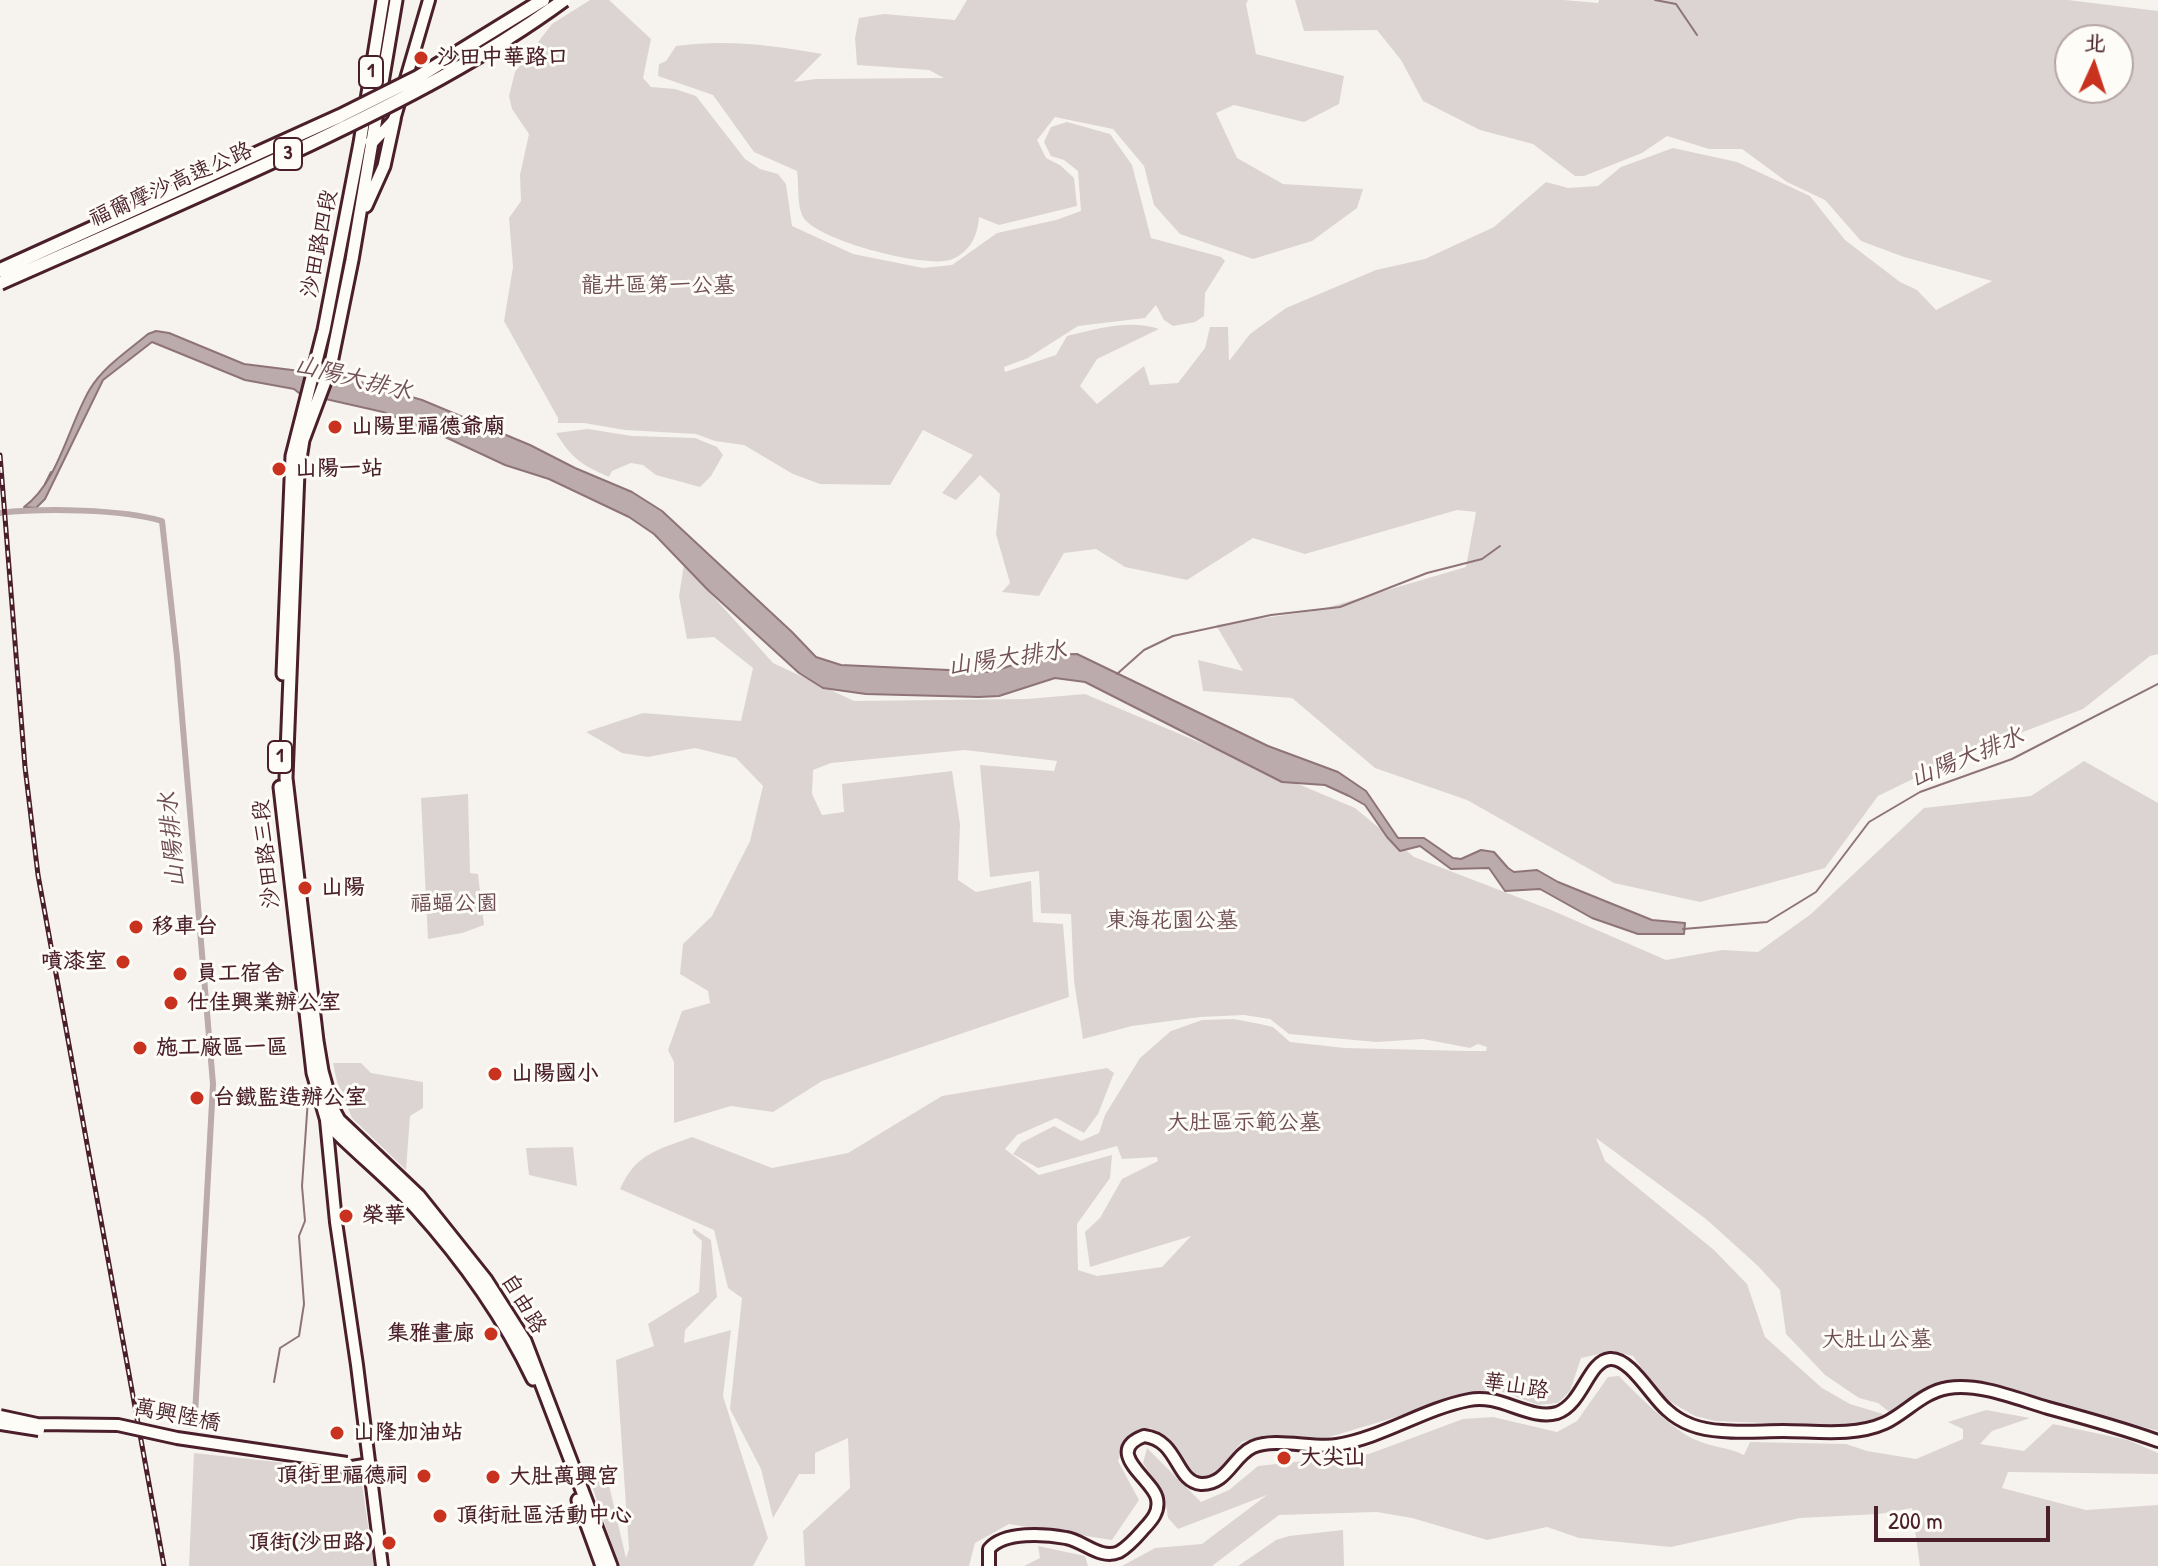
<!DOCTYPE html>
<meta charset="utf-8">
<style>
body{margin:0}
#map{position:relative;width:2158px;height:1566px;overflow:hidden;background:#f6f3ef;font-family:"Patrick Hand","LXGW WenKai TC",sans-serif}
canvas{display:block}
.north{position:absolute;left:2054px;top:24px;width:80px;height:80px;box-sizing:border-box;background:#fdfcf7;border:2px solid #b5a4a5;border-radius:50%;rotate:3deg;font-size:22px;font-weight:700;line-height:32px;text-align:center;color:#4a1f2b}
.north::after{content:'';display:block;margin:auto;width:28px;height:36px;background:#c8321e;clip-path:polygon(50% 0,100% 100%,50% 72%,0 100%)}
.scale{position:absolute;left:1874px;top:1506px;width:176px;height:36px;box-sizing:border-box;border:4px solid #4a1f2b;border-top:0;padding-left:10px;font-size:24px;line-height:28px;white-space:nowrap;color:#4a1f2b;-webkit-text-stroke:6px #fdfcf7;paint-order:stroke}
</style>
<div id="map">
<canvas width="2158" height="1566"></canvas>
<div class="north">北</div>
<div class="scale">200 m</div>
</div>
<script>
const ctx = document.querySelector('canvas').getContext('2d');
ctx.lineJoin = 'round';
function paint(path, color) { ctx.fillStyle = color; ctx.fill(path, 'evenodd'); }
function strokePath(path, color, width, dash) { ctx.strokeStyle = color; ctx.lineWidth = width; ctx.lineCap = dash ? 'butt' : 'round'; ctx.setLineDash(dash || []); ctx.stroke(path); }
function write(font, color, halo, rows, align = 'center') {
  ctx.font = font + ' "Patrick Hand","LXGW WenKai TC",sans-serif'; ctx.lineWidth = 6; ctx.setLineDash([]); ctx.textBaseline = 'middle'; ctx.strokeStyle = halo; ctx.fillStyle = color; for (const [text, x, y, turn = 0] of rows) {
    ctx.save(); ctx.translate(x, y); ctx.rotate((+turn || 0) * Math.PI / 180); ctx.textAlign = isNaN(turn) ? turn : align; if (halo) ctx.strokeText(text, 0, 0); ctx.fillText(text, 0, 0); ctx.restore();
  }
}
paint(new Path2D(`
 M590 0H609L651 39 643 78 651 87 675 89 696 96 745 159 760 169 778 174 786 184 792 226 853 254 923 268 952 265 997 233 1056 220 1081 211 1078 171 1064 160 1051 156 1044 142 1051 127 1067 122 1110 134 1132 165 1151 238 1221 257 1225 261 1205 293 1204 316 1195 322 1173 326 1164 320 1156 305 1145 318 1078 326 1028 358 1004 367 1005 372 1056 355 1067 336C1096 329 1130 319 1159 329L1097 359 1080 386 1097 404 1144 366 1150 385 1178 383 1205 348 1210 327H1228L1229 361 1250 334 1286 308 1376 270 1425 259 1494 227 1546 182 1568 188 1598 186 1621 167 1673 148 1737 162 1810 196 1845 240 1900 282 1917 290 1936 310 1992 281 1904 257 1861 241 1825 200 1787 182 1742 149H1709L1667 136 1642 153 1584 176H1575L1533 144 1480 130 1423 101 1401 60 1377 30 1304 31 1295 0H1564L1598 3 1599 0H2068L2158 11V654L2150 656 2083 709 1960 756 1878 796 1825 868 1700 902 1614 883 1467 800 1375 768 1292 698 1203 691 1198 660 1243 671 1216 625 1319 610 1466 567 1476 512 1457 510 1305 554 1253 538 1187 580 1125 567 1096 549 1064 553 1039 596 1002 592 1010 583 996 534 1000 494 980 475 956 500 942 493 973 455 923 430 890 485 820 484 793 474 744 445 715 441 696 434 625 430 584 423H558V418L504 321 513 267 509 218 521 201 520 175 529 134 512 109 509 96 515 72 552 24ZM2118 40V88H2070V40Z
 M967 0H1248L1246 4 1256 54 1344 76 1339 104 1304 122 1234 105 1216 113 1237 158 1283 184 1363 189 1357 208 1312 241 1253 259 1180 234 1154 205 1144 166 1113 129 1055 117 1037 140 1046 158 1060 165 1074 178 1077 206 999 225 979 217C978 235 970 253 950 260 925 268 812 240 802 215 797 203 799 184 797 171L754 152 713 95 658 76 659 64 666 61 676 46C726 39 772 45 822 54L794 82 816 79 944 78 929 70 857 65 855 38 859 18 884 14 955 20Z
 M588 429 632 436 695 438 717 447 723 455 711 476 700 487 656 475 643 465 631 463 612 471 609 477C582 465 572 459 556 433Z
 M684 564 773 663 854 701 1027 699 1085 694 1355 808 1414 857 1551 910 1666 960 1722 950 1758 952 1811 914 1924 808 2031 796 2084 761 2158 803V1431L1987 1384 1961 1382 1949 1383 1893 1415 1878 1403 1859 1398 1825 1375 1786 1334 1780 1290 1758 1266 1706 1219 1596 1138 1605 1161 1714 1250 1747 1284 1765 1337 1822 1388 1850 1404 1883 1414 1880 1421 1843 1426 1715 1421 1695 1416 1662 1397 1633 1356 1612 1351 1581 1358 1570 1391 1558 1403 1538 1405 1506 1393 1490 1389 1326 1438 1264 1436 1242 1442 1213 1476 1200 1479 1186 1470 1169 1440 1151 1428 1126 1437 1118 1461 1139 1500 1112 1540 1009 1524 975 1543 969 1566H805L803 1531 850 1488 848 1438 815 1453V1474H799L773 1518 761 1469 730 1409 742 1298 728 1288 714 1230 620 1189C636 1153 658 1150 692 1137L772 1168 848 1153 942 1096 1107 1068 1114 1073 1098 1114 1084 1133 1056 1118 1017 1135 1005 1149 1039 1175 1112 1155 1110 1178 1077 1224 1078 1270 1097 1276 1162 1267 1191 1236 1090 1267 1085 1232 1100 1218 1122 1179 1158 1161 1157 1157 1122 1159 1117 1146 1038 1168 1013 1154 1021 1143 1054 1126 1081 1141 1099 1133 1105 1115 1140 1058 1171 1031 1202 1020 1234 1019 1260 1024 1273 1027 1290 1042 1345 1048 1468 1051H1486L1487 1047 1478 1044 1470 1048 1423 1039 1376 1042 1289 1034 1270 1019 1244 1015 1200 1017 1132 1026 1083 1039 1074 981 1071 914 1041 913 1039 871 990 877 980 765 1054 771 1057 761 965 750 831 763 813 770 812 794 822 815 844 812 842 784 952 771 960 824 958 880 976 892 1031 881 1033 922 1063 924 1069 997 822 1081 773 1112 731 1106 674 1123V1062L668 1050 682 1011 710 1003 708 991 680 974 683 944 712 916 750 841 763 786 736 758 695 748 648 757 622 753 586 732 643 713 741 721 753 668 714 637 687 639 679 596Z
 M468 794 470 873 478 874 484 925 462 933 428 939 421 798Z
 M333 1063H361L371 1073 423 1082V1108L410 1116 406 1170 352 1118 337 1082Z
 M573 1147 577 1186 529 1175 526 1148Z
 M693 1228 711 1240 717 1297 685 1330 684 1343 731 1330 723 1396 768 1538 753 1566H619L587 1471 605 1468 626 1558 629 1549 616 1360 654 1346 648 1324 699 1292 702 1241 693 1233Z
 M1619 1376C1636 1394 1674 1431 1696 1440 1711 1447 1728 1447 1744 1455L1750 1442 1846 1444 1867 1451 1916 1459 1963 1439V1429L1948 1422 1986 1410 2030 1418 1992 1431 1980 1444 2024 1451 2053 1424 2128 1440 2158 1453V1474L2008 1472 2002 1488 2086 1510 2158 1505V1566H1920L1912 1508 1879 1514 1800 1518 1671 1547 1579 1538 1547 1527 1487 1540 1412 1518 1377 1512 1279 1515 1212 1566H1122L1155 1548 1202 1544 1267 1495 1178 1529 1168 1518 1165 1497 1143 1463 1147 1448 1201 1502 1229 1490 1258 1466 1369 1454 1463 1419 1493 1417 1557 1432 1577 1421 1608 1377Z
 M194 1453 360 1471 374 1566H189Z
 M1343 1530 1344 1566H1238L1276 1540 1289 1536Z
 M1038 1546 1085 1556 1088 1566H1024L1040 1558Z`), '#dcd4d2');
const water = new Path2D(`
 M156 331 169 333 244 364 340 376 422 400 530 445 575 468 632 492 662 511 792 632 816 657 841 665 992 672 1042 655 1077 654 1268 746 1338 772 1366 791 1398 838H1424L1453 858 1461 859 1481 850 1494 852 1508 868 1514 872 1537 870 1558 882 1652 920 1685 923 1684 934H1638L1592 918 1540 889 1505 891 1489 868 1451 869 1420 846 1400 851 1387 837 1365 805 1349 796 1325 785 1282 782 1085 682 1055 678 999 696 979 697 866 694 823 688 799 673 708 590 654 534 629 517 549 479 505 465 443 436 383 412 299 393 294 389 245 380 152 342 103 380 45 499 36 508 24 507C58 483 69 424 90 389 103 367 128 351 148 334Z`);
paint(water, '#bbabac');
strokePath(water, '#8e7378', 2);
strokePath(new Path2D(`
 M1655 0 1676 4 1697 35
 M45 484 51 472
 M1117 674 1144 650 1173 636 1271 615 1340 607 1427 573 1482 559 1500 546
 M1683 929 1767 922 1816 892 1869 822 1920 792 2012 759 2158 684
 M274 1382 280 1348 299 1336 304 1304 299 1236 305 1221 302 1186 308 1099 311 1094`), '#8e7378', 2);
strokePath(new Path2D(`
 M0 513C43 508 122 509 162 521L177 657 213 1084 195 1415`), '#bbabac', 6);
const secondary = new Path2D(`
 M370 142 374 141 394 120 429 0
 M326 1120 336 1222 357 1365 382 1566
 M346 1468 370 1464
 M989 1566V1549C1004 1531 1045 1534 1066 1538 1084 1541 1100 1560 1119 1552 1128 1547 1135 1539 1142 1531 1150 1522 1160 1513 1157 1499 1154 1480 1102 1452 1144 1436 1179 1440 1175 1482 1201 1484 1227 1485 1233 1456 1253 1447 1275 1437 1313 1449 1337 1445 1384 1437 1423 1409 1469 1400 1500 1393 1529 1421 1557 1413 1583 1404 1588 1361 1610 1359 1630 1357 1652 1398 1667 1410 1682 1424 1702 1430 1722 1431 1742 1433 1763 1431 1783 1431 1815 1431 1854 1437 1885 1423 1906 1413 1923 1392 1948 1388 1980 1383 2017 1399 2048 1408 2085 1418 2122 1428 2158 1441`);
const primary = new Path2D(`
 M396 0 352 260 330 368 303 440 298 472 286 778 317 1041 322 1071 332 1107 339 1120 419 1196 486 1280 525 1341 611 1566
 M366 206 384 166 394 120
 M283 674 292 456 324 330 360 143 383 0
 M280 787 313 1073 326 1118 332 1128C359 1155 390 1180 416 1208 463 1260 503 1316 533 1379
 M578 1500 602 1566`);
strokePath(secondary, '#4a1f2b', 16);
strokePath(primary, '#4a1f2b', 17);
strokePath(secondary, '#fdfcf7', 10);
strokePath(primary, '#fdfcf7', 11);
const rail = new Path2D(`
 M0 455 25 767 38 875 164 1566`);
strokePath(rail, '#4a1f2b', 5);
strokePath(rail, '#fdfcf7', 2, [6]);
const secondaryBridge = new Path2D(`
 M0 1416 37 1424 118 1425 177 1438 347 1463
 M0 1424 39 1430`);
const highwayBridge = new Path2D(`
 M0 270 340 116 418 77 543 0
 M0 283C104 237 208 192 310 144 398 102 485 58 564 0`);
strokePath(secondaryBridge, '#4a1f2b', 16, []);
strokePath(highwayBridge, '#4a1f2b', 18, []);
strokePath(secondaryBridge, '#fdfcf7', 10);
strokePath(highwayBridge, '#fdfcf7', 12);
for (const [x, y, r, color] of [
 [421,58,8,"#c8321e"],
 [335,427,8,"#c8321e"],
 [279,469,8,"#c8321e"],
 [305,888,8,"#c8321e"],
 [136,927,8,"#c8321e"],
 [123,962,8,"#c8321e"],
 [180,974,8,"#c8321e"],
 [171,1003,8,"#c8321e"],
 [140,1048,8,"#c8321e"],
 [495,1074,8,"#c8321e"],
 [197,1098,8,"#c8321e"],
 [346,1216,8,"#c8321e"],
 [491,1334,8,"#c8321e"],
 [337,1433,8,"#c8321e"],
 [1284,1458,8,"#c8321e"],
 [424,1476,8,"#c8321e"],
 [493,1477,8,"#c8321e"],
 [440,1516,8,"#c8321e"],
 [389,1543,8,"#c8321e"]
]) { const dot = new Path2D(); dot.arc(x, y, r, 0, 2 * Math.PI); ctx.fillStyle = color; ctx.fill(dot); strokePath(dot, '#fdfcf7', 3); }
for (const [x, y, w] of [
 [371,72,24],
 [288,154,28],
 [280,757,24]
]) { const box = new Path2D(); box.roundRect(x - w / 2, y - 16, w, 32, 6); ctx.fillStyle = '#fdfcf7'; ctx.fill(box); strokePath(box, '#4a1f2b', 2); }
write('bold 20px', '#4a1f2b', null, [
 ["1",371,72],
 ["3",288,154],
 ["1",280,757]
]);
write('bold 22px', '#4a1f2b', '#fdfcf7', [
 ["沙田中華路口",437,58],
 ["山陽里福德爺廟",351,427],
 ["山陽一站",295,469],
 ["山陽",321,888],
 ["移車台",152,927],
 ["噴漆室",107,962,"right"],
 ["員工宿舍",196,974],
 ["仕佳興業辦公室",187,1003],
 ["施工廠區一區",156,1048],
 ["山陽國小",511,1074],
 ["台鐵監造辦公室",213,1098],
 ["榮華",362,1216],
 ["集雅畫廊",475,1334,"right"],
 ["山隆加油站",353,1433],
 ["大尖山",1300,1458],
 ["頂街里福德祠",408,1476,"right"],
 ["大肚萬興宮",509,1477],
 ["頂街社區活動中心",456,1516],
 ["頂街(沙田路)",373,1543,"right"]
], 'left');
write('22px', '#4a1f2b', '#fdfcf7', [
 ["福爾摩沙高速公路",171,185,-24],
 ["沙田路四段",320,244,-79],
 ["沙田路三段",267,854,-96],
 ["自由路",523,1304,59],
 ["華山路",1516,1387,9],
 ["萬興陸橋",177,1416,11]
]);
write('22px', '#6e4c55', '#fdfcf7', [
 ["龍井區第一公墓",658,286],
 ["福蝠公園",454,904],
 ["東海花園公墓",1172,921],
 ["大肚區示範公墓",1244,1123],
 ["大肚山公墓",1877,1340]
]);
write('italic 24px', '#725058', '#fdfcf7', [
 ["山陽大排水",353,379,14],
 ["山陽大排水",1007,659,-8],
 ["山陽大排水",1967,758,-22],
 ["山陽排水",173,840,-95]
]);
</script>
